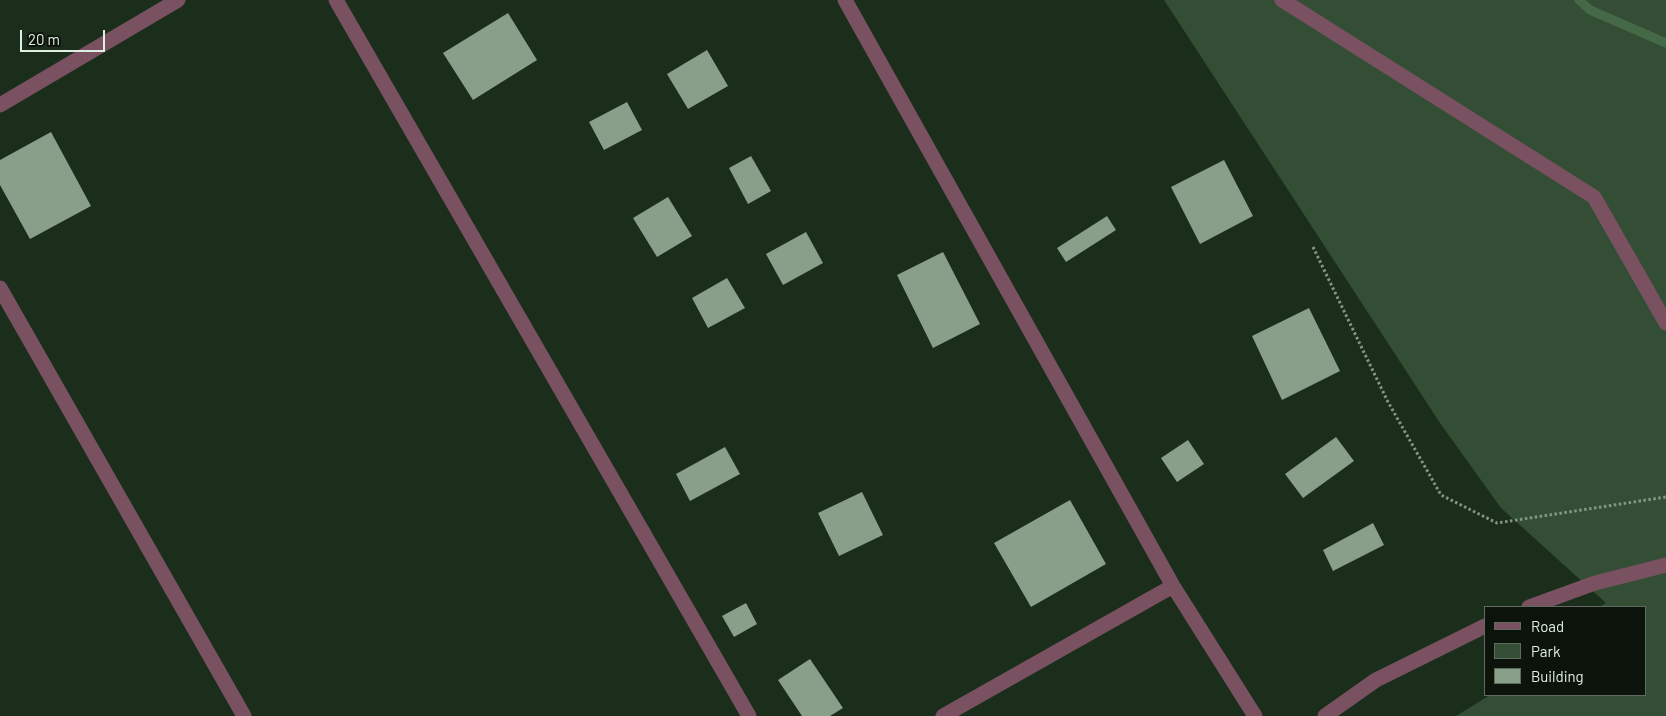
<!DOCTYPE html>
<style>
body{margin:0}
#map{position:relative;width:1666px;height:716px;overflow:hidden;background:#1b2e1c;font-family:Barlow,sans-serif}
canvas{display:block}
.legend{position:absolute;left:1484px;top:606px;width:162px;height:90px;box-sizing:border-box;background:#0b130b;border:1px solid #616b61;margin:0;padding:6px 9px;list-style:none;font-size:15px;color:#e1eee2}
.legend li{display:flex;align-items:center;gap:10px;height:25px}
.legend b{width:25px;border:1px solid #616b61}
.scale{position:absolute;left:20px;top:30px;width:85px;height:22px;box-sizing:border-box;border:2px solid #e1eee2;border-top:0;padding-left:6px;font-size:15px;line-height:18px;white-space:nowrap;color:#e1eee2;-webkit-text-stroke:4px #0b130b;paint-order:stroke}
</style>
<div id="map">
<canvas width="1666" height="716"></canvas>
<ul class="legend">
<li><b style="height:6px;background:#795161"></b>Road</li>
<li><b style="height:14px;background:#344e35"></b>Park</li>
<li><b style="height:14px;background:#899f89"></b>Building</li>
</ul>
<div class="scale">20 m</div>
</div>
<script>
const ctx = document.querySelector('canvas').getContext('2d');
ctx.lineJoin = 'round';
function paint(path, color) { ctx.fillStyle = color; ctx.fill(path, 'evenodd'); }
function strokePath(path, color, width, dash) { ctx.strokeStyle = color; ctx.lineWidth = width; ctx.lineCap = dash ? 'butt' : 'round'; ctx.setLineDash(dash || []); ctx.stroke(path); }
paint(new Path2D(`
 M1164 0H1666V716H1456L1487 697 1488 695H1645V607H1599L1606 603 1501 508 1440 423Z`), '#344e35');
strokePath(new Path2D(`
 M1579 0 1590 10 1666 43`), '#456947', 9);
paint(new Path2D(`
 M508 13 537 60 473 100 443 53Z
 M707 50 728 86 688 109 667 74Z
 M627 102 642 130 604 150 589 122Z
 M51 132 91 206 30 239 0 185V160Z
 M751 156 771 191 748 204 729 168Z
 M1224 160 1253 216 1200 244 1171 187Z
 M668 197 692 236 657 257 633 218Z
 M1107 216 1116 230 1066 262 1057 248Z
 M806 232 823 263 783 285 766 254Z
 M943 252 980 324 933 348 897 275Z
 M727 278 745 308 708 328 692 298Z
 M1309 308 1340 371 1282 400 1252 336Z
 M1336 437 1354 461 1303 498 1285 474Z
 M1188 440 1204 464 1177 482 1161 458Z
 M725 447 740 474 690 501 676 474Z
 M862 492 883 535 839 556 818 513Z
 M1070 500 1106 564 1031 607 994 543Z
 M1373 523 1384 545 1333 571 1323 550Z
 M746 603 757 624 734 637 722 616Z
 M810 659 843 708 830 716H802L778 680Z`), '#899f89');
strokePath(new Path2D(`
 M1313 247 1388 402 1441 495 1497 523 1666 497`), '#849485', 3, [2.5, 2.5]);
strokePath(new Path2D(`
 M336 0 749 716
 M845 0 1173 586 1255 716
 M1282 0 1594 197 1666 323
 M0 105 178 0
 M0 288 244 716
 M1529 607 1595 583 1666 565
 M943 716 1173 586
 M1325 716 1376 680 1485 626`), '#795161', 15);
</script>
